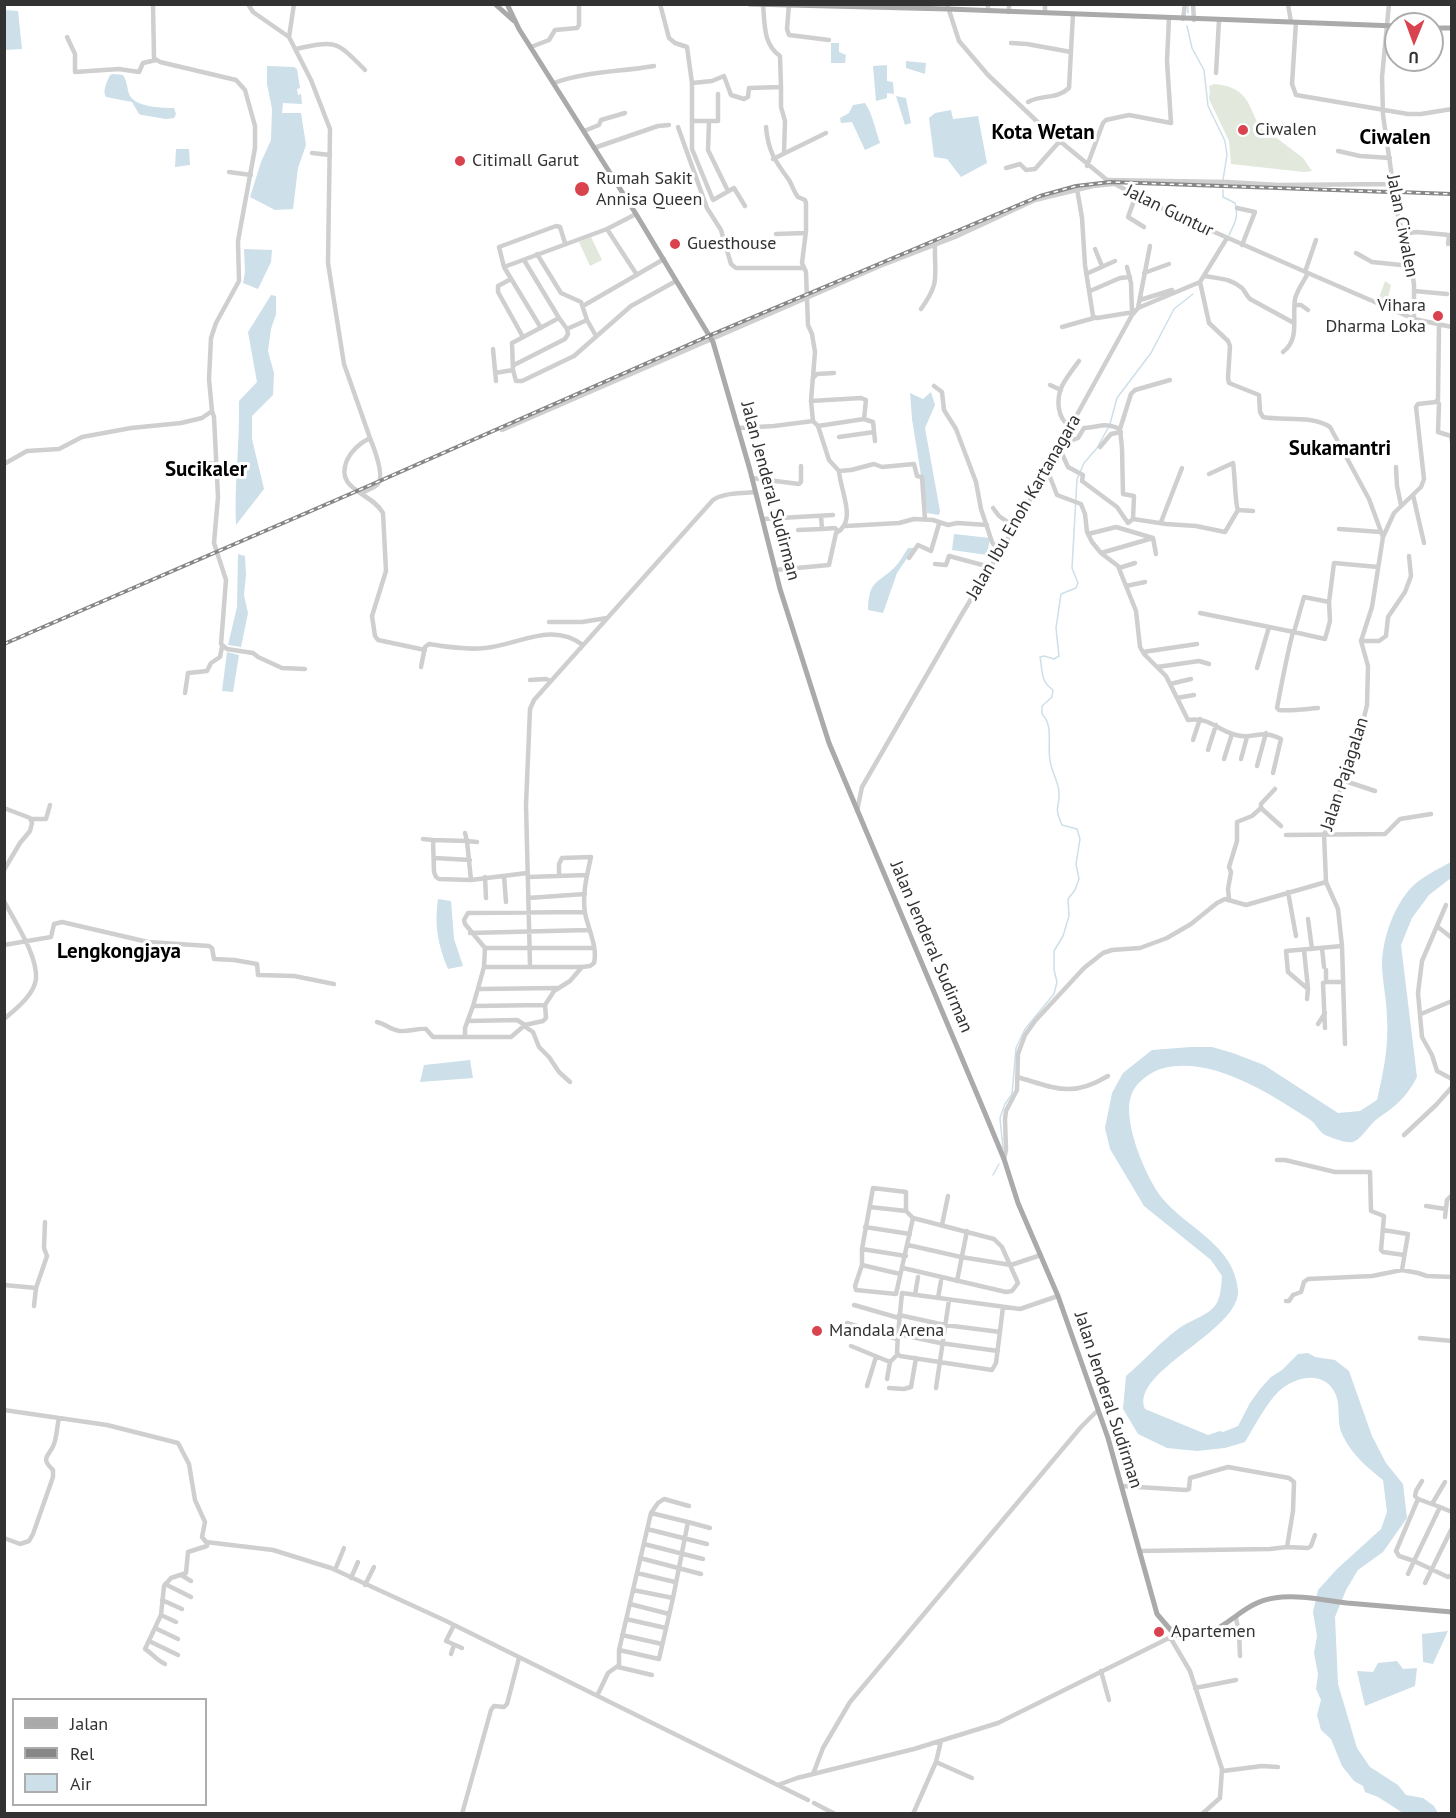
<!DOCTYPE html>
<style>
body{margin:0}
#map{position:relative;width:1456px;height:1818px;overflow:hidden;background:#fff;font-family:"PT Sans",sans-serif}
canvas{display:block}
.frame{position:absolute;inset:0;border:6px solid #323232;pointer-events:none}
.legend{position:absolute;left:12px;top:1698px;width:195px;height:108px;box-sizing:border-box;background:#fff;border:2px solid #adadad;margin:0;padding:8px 10px;list-style:none;font-size:18px;color:#323232}
.legend li{display:flex;align-items:center;gap:12px;height:30px}
.legend b{width:30px;border:2px solid #adadad}
.north{position:absolute;left:1384px;top:12px;width:60px;height:60px;box-sizing:border-box;background:#fff;border:2px solid #adadad;border-radius:50%;rotate:181deg;font-size:16px;font-weight:700;line-height:24px;text-align:center;color:#323232}
.north::after{content:'';display:block;margin:auto;width:21px;height:27px;background:#d9434e;clip-path:polygon(50% 0,100% 100%,50% 72%,0 100%)}
</style>
<div id="map">
<canvas width="1456" height="1818"></canvas>
<div class="frame"></div>
<ul class="legend">
<li><b style="height:8px;background:#aaa"></b>Jalan</li>
<li><b style="height:8px;background:#878787"></b>Rel</li>
<li><b style="height:16px;background:#cddfe9"></b>Air</li>
</ul>
<div class="north">U</div>
</div>
<script>
const ctx = document.querySelector('canvas').getContext('2d');
ctx.lineJoin = 'round';
function paint(path, color) { ctx.fillStyle = color; ctx.fill(path, 'evenodd'); }
function strokePath(path, color, width, dash) { ctx.strokeStyle = color; ctx.lineWidth = width; ctx.lineCap = dash ? 'butt' : 'round'; ctx.setLineDash(dash || []); ctx.stroke(path); }
function write(font, color, halo, rows, align = 'center') {
  ctx.font = font + ' "PT Sans",sans-serif'; ctx.lineWidth = 6; ctx.setLineDash([]); ctx.textBaseline = 'middle'; ctx.strokeStyle = halo; ctx.fillStyle = color; for (const [text, x, y, turn = 0] of rows) {
    ctx.save(); ctx.translate(x, y); ctx.rotate((+turn || 0) * Math.PI / 180); ctx.textAlign = isNaN(turn) ? turn : align; if (halo) ctx.strokeText(text, 0, 0); ctx.fillText(text, 0, 0); ctx.restore();
  }
}
paint(new Path2D(`
 M1214 84C1258 88 1245 117 1270 137L1274 136 1303 158 1312 171 1304 172 1231 164 1229 141 1209 99 1210 91 1209 86Z
 M591 237 602 260 590 266 579 242Z
 M1385 281 1391 285 1387 302 1379 298Z`), '#e2e8dc');
paint(new Path2D(`
 M5 10 18 11 22 49 5 50Z
 M831 43H839V52L846 55 845 63H831Z
 M906 61 926 63 925 74 906 68Z
 M887 65V81L893 82 894 94 887 93V98L876 101 873 66Z
 M267 66 294 67 297 69 300 88 297 89 298 95 301 94 302 104 283 103 282 113H301L306 145 298 168 293 209 275 210 250 197 261 162 271 140 272 109 267 84Z
 M113 74 123 75C127 81 127 87 129 94 134 107 161 108 174 108L176 114 174 118 166 119 142 115 139 114 132 102 106 97C102 91 107 82 110 75Z
 M896 96 906 98 911 123 905 125Z
 M865 103C873 115 875 129 880 143L865 150 852 122 841 123 840 118 849 113 853 105Z
 M951 110 953 119 978 116 987 163 961 177 947 159 934 157 929 118 935 113Z
 M176 149H189L190 165 175 167Z
 M244 249 272 250 271 262 258 289 243 283 245 272Z
 M271 295 276 296V314L271 329 268 351 274 373 273 395 252 416V439L264 489 236 525C234 484 240 443 239 401L257 382 248 332Z
 M931 392 935 405 925 428 940 511 939 515 927 513 912 419 910 393 923 399Z
 M954 534 990 538 987 555 952 550Z
 M908 548H914L897 573 883 613 868 610C869 580 876 585 894 568 900 562 904 554 908 548Z
 M238 554 245 556 246 575 244 595 248 613 241 647 228 645 237 607Z
 M227 652 239 655 233 692 222 691Z
 M1451 862V878L1429 895 1412 918 1401 945 1417 1077C1406 1098 1396 1106 1377 1119 1369 1125 1363 1137 1355 1141 1349 1145 1332 1138 1325 1135 1319 1132 1316 1123 1309 1119 1270 1094 1213 1056 1164 1068 1151 1071 1135 1083 1131 1096 1122 1121 1146 1178 1162 1198 1188 1229 1234 1245 1238 1290 1241 1331 1129 1371 1145 1409L1208 1435 1220 1431 1223 1432 1238 1426 1250 1403 1260 1389 1271 1377 1282 1370 1298 1354 1308 1353 1315 1357 1335 1360 1349 1371 1372 1436 1386 1463 1403 1484 1407 1518 1383 1552 1358 1570 1346 1590 1335 1617 1338 1684 1357 1748 1370 1767 1398 1785 1406 1795 1423 1798 1434 1806 1438 1813H1403L1378 1797 1365 1792 1363 1786 1354 1781 1342 1766 1331 1739 1321 1730 1317 1715 1321 1700 1316 1689 1318 1674 1314 1653 1317 1636 1313 1612 1318 1590 1337 1569 1381 1529 1387 1512 1383 1480C1367 1467 1352 1455 1343 1436 1336 1424 1341 1408 1336 1395 1325 1369 1295 1376 1278 1392 1266 1404 1254 1427 1245 1442L1225 1448 1197 1451 1167 1448 1138 1434 1123 1409 1126 1376C1144 1361 1159 1343 1178 1329 1188 1321 1205 1317 1214 1307 1221 1299 1221 1286 1222 1276L1211 1260 1144 1206 1110 1149 1105 1128 1112 1093 1123 1073 1152 1050 1191 1047H1212L1233 1053 1264 1065 1338 1113 1360 1111 1377 1100C1383 1073 1389 1047 1387 1018 1387 1000 1382 981 1382 963 1383 938 1393 909 1409 890 1419 878 1438 869 1451 862Z
 M438 899 451 901 454 939 463 966 448 969C438 945 434 925 438 899Z
 M470 1060 473 1078 420 1082 424 1065Z
 M1448 1631 1433 1664 1423 1662 1422 1634Z
 M1397 1661 1403 1669 1417 1668 1415 1686 1365 1706 1357 1671 1373 1672 1378 1663Z`), '#cddfe9');
strokePath(new Path2D(`
 M1188 13V4
 M1187 26 1192 48 1204 70 1208 106 1225 141 1227 155 1223 180
 M1223 190V197L1235 203C1239 216 1235 223 1229 235
 M1110 424 1117 398 1151 353 1174 309 1193 294
 M1003 1149 1000 1118 1005 1104 1012 1094 1016 1048 1025 1029 1054 994 1057 982 1054 970V951L1063 936 1069 916 1068 899 1075 890 1079 879 1076 864 1080 839 1077 829 1062 825C1053 804 1060 810 1059 793 1059 782 1051 771 1050 760 1047 745 1054 726 1042 714V706L1052 697 1053 690C1040 681 1043 672 1040 657L1044 656 1054 659 1059 656 1056 628 1061 594 1076 588 1078 583 1072 568 1077 479 1084 463 1097 448 1108 428
 M993 1175 999 1164`), '#cddfe9', 1.5);
strokePath(new Path2D(`
 M248 4 253 12 289 37 311 80 330 129 328 263 344 364 370 438C360 443 352 450 347 460 334 491 372 492 383 513L386 571 372 616 375 636 378 640 425 650
 M660 4 669 38 675 43 687 47 692 83V149L713 200 734 188 745 206
 M789 4 787 29 789 35 829 40
 M947 4 959 41 988 75 1044 128 1107 180 1171 213 1308 273 1414 319 1452 327
 M1009 4V12
 M1193 4 1194 20
 M1288 4 1291 22
 M1389 4 1382 77 1383 115 1397 212 1409 256 1414 284V319
 M988 11V4
 M1045 13V4
 M1183 19 1185 4
 M1296 22 1292 84 1296 95 1408 114H1421L1452 109
 M67 37 75 54V72L119 69 139 72 143 63 156 60
 M289 37 294 4
 M1011 43 1027 44 1071 52
 M531 47 549 40 555 30 577 28 579 25V4
 M296 49C337 40 336 41 365 70
 M1216 73 1219 20
 M554 83C586 71 621 72 654 66
 M692 83 712 81 724 76 731 95 744 99 748 97 749 88 781 87 780 56C763 44 765 25 763 5
 M781 87V107L785 121 784 153
 M1028 102C1042 94 1056 100 1069 88L1073 14
 M692 121H718V94
 M709 122 708 150 728 191
 M678 127 707 208 721 230 731 264 736 268H803
 M584 131 599 125 601 120 625 113
 M594 148 658 126 669 125
 M1338 151 1360 156 1390 158
 M312 153 330 155
 M773 159 826 133
 M1087 166 1103 123 1106 120 1129 115 1171 123 1167 61 1169 18
 M1006 168 1020 164 1026 170 1035 169 1059 142
 M229 172 251 175
 M1108 180 1227 182 1279 185 1393 184
 M1077 189 1082 218 1085 265 1093 316 1097 318 1134 312
 M1136 195 1128 217 1144 227
 M1237 208 1255 212 1242 245
 M607 229 637 275
 M776 234 805 233
 M1402 234 1417 232 1449 235 1448 244
 M1095 249 1102 266
 M1356 253 1372 262 1411 266
 M537 254 561 293 581 302 587 320 596 336
 M504 267 607 229 636 214
 M1127 267 1131 283 1132 312
 M1305 272 1316 240
 M1144 273 1169 264
 M1086 274 1115 261
 M1205 276C1220 279 1230 278 1242 288 1245 291 1246 295 1250 299L1294 323
 M511 279 498 286V292L523 337
 M1200 282 1209 323 1228 341 1230 346 1228 378 1229 383 1259 395 1260 412 1263 417C1284 421 1311 415 1330 427L1369 499 1383 537
 M1090 291 1120 278 1130 277
 M1414 291 1447 294
 M1140 300 1172 290
 M1295 305H1301L1308 310
 M583 306 664 259
 M1138 308 1150 246
 M921 309C941 281 934 277 935 245
 M559 318 512 343 513 370 516 381H522L574 356 631 306 676 281
 M1062 327 1094 318
 M541 328 504 267 499 247 556 226 560 227 565 243
 M567 329 587 320
 M493 349 496 381
 M1283 352C1300 339 1292 319 1295 299 1297 290 1304 281 1308 273
 M514 365 565 339 568 334 567 329 559 318 524 260
 M495 373 513 370
 M813 378 817 374 834 373
 M1050 385 1061 390
 M934 386 942 392 944 410 956 429 976 482 981 509 992 542 999 552
 M1437 400 1439 404 1438 432 1451 436 1452 442
 M811 401 861 398 866 400 864 419 818 426
 M212 411 214 417 218 497 214 543 226 580 221 644 227 649 253 653 258 657 282 668 305 669
 M864 419 873 422 875 441
 M1070 426C1057 419 1056 399 1062 386 1066 378 1073 369 1079 361
 M739 428 774 426 813 421 811 401 815 352 812 334 808 325 806 272 802 263 806 231V203L805 200 798 197C794 192 792 185 789 180 775 161 768 151 766 127
 M1120 429 1131 394 1135 390 1170 380
 M502 430 880 266 955 237 1035 200 1093 186 1113 184
 M839 437 874 432
 M1062 441 1068 442 1078 438 1084 428C1100 427 1104 422 1120 429L1122 448 1123 494 1134 496 1133 519
 M1059 447 1068 467 1083 475 1082 481 1117 507 1128 523 1133 519 1166 524 1196 526 1225 532 1238 510 1253 511
 M1100 447 1111 434 1121 432
 M205 463 216 464
 M4 464 27 451 59 449 82 437 131 428 181 423 202 418 212 411 209 379 211 338 216 323 239 281 238 241 255 148V126L245 90 236 80 160 62 154 58 153 4
 M1396 467 1397 486 1401 505
 M839 471 851 470 874 464 882 467 914 464 917 476 922 477 925 519
 M1045 473 1050 477 1057 495 1081 504 1085 514 1087 532 1092 542 1101 553 1118 566 1136 611 1140 647 1144 654 1166 676 1188 720C1211 717 1216 730 1236 735 1255 740 1259 728 1281 739L1273 773
 M1209 474 1233 463C1235 473 1235 505 1238 510
 M752 478 799 484 801 482V466
 M361 493C365 491 375 488 378 484 385 475 374 448 370 438
 M1413 495 1424 543
 M993 508 999 516 1015 527
 M763 519 833 515
 M1161 522 1182 468
 M846 526 899 523 914 519 933 520 948 525 957 523 987 525
 M822 529 835 528 838 531
 M1339 529 1381 532
 M798 530 822 529 821 516
 M1088 534 1116 527 1153 538 1101 553
 M1153 538 1156 554
 M909 558 918 545 931 551 939 524
 M935 564 946 565 949 556 990 567
 M1119 568 1135 563
 M775 570 829 565 836 533C858 522 840 490 839 471L829 460 818 426 813 421
 M1126 586 1145 582
 M1329 602 1330 621 1325 639 1294 632 1304 597 1329 602 1334 563 1378 567
 M1200 613 1294 632
 M549 622H582L607 618
 M1293 632C1286 659 1282 682 1277 708L1279 710C1293 711 1305 709 1318 708
 M1361 641H1379L1386 636 1388 617 1405 592 1411 576 1409 556
 M1143 652 1197 644
 M421 667 425 647 429 644C447 647 466 650 485 648 518 645 552 621 583 645
 M1157 667 1199 661 1209 664
 M1257 668 1269 627
 M530 680 546 679 551 681
 M1170 684 1191 679
 M185 693 188 673 207 671 211 663 220 657 222 647
 M1177 698 1194 695
 M1193 740 1200 719
 M1208 750 1216 725
 M1224 759 1232 734
 M1241 759 1247 737
 M1257 766 1266 733
 M1342 780 1375 791
 M4 808 30 818 32 823 30 831 20 843 4 870
 M1261 808V804L1275 789
 M857 811 862 787 962 614 1015 527 1132 315 1138 308 1200 282 1227 238
 M30 819H46L50 805
 M465 833 467 841 477 842
 M1286 835 1385 834 1400 819 1431 814
 M423 839 433 840
 M435 858 470 860
 M504 876 506 902
 M559 876V864L562 858 591 857C587 875 582 894 585 913 588 928 598 948 594 963L590 966 582 967H484L473 1006 465 1028V1037H511L525 1025 543 1021 546 1018 545 1005 554 991 570 981 582 967
 M485 877 486 898
 M528 877 587 875
 M471 880 467 841 433 840 434 872 436 877 439 879 471 880 527 873
 M1288 892 1296 936
 M528 898 585 894
 M1229 899 1228 889 1231 872 1229 867 1237 841V822L1252 816 1261 808 1281 826
 M4 901C15 922 38 956 36 979 34 995 16 1009 4 1019
 M1446 905 1422 961 1418 993 1422 1037 1432 1055 1437 1071 1452 1079
 M1308 919 1312 949
 M1438 927 1452 938
 M470 933 589 930
 M4 945 51 937 54 924 62 922 148 942 209 946 212 948 214 959 234 960 257 964 258 975 294 976 334 984
 M1342 946 1345 1044
 M485 948H593
 M1322 948 1324 967
 M1304 950 1308 989 1288 972 1286 951 1342 946 1338 909 1326 882
 M530 965 526 805 530 709 534 700 551 681 713 500C725 492 741 494 755 492
 M484 967 485 948 465 924 464 920 468 913 585 912
 M1326 970V982H1343
 M479 989 557 988
 M1307 999 1308 989
 M473 1006 545 1005
 M1421 1014 1452 1001
 M468 1021 517 1020 525 1025
 M377 1022C386 1024 391 1030 400 1031 409 1032 417 1028 426 1029L433 1037H465
 M1318 1024 1325 1013
 M524 1026 533 1032 539 1047 549 1057 559 1072 570 1082
 M1325 1028 1323 983 1326 982
 M1017 1077C1056 1088 1071 1098 1108 1076
 M1404 1135 1436 1105 1452 1087
 M1004 1159 1006 1150 1005 1119 1006 1111 1017 1090 1018 1054 1025 1035 1035 1021 1084 968 1103 953 1112 950 1140 948 1167 938 1191 924 1217 903 1225 899 1246 905 1326 882 1324 834 1333 822 1341 784 1357 747 1367 705 1368 666 1361 641 1372 607 1383 537 1394 513 1421 487 1424 479 1416 407 1418 404 1436 402 1438 399 1439 324
 M1277 1160H1285L1335 1172H1370L1371 1211 1384 1216 1381 1250 1383 1252 1404 1255
 M1426 1206 1446 1209
 M870 1207 906 1211 913 1218 994 1239 1002 1247 1018 1283 1012 1291 1006 1292 903 1268
 M906 1211V1192L873 1188 862 1249V1265L855 1286 856 1290 896 1294 913 1218
 M1445 1217 1447 1200 1452 1195
 M942 1225 948 1196
 M865 1227 910 1234
 M1383 1230 1408 1234 1402 1270
 M908 1245 961 1257 1011 1265 1041 1255
 M862 1249 906 1256
 M862 1265 900 1274
 M957 1281 967 1231
 M4 1285 36 1288
 M915 1295 918 1277
 M938 1298 941 1281
 M1286 1301H1289L1293 1295 1301 1292 1304 1282 1308 1279 1372 1276 1402 1270 1418 1273 1427 1276 1452 1277
 M854 1305 899 1318
 M34 1306 36 1288 47 1256 44 1248 45 1222
 M899 1315 945 1325 1000 1332
 M847 1323 897 1339
 M898 1334 902 1293 1020 1309 1058 1296
 M1420 1338 1452 1341
 M851 1346 890 1362
 M998 1351 940 1343 898 1334 897 1353 900 1356 992 1370 996 1363 1003 1307
 M887 1379 890 1362 898 1354
 M867 1386 876 1357
 M889 1388 904 1389 911 1387 916 1358
 M936 1388 949 1300
 M4 1410 107 1425 178 1443 189 1464 195 1500 205 1522 202 1537 206 1542 273 1550 331 1568 444 1620 808 1800
 M1122 1486 1186 1490 1189 1489 1190 1478 1228 1467 1289 1478 1294 1482 1293 1511 1287 1547 1270 1549 1140 1551
 M1418 1499 1415 1496 1416 1491 1422 1481
 M1432 1504 1445 1482
 M1452 1512 1440 1507 1414 1561 1448 1577 1452 1575
 M651 1513 688 1522
 M647 1529 707 1544
 M4 1538 20 1544 29 1541 33 1534 53 1477V1470C39 1457 50 1456 54 1444 57 1436 57 1426 59 1418
 M644 1544 703 1559
 M1287 1547 1308 1548 1311 1546 1315 1535
 M640 1558 701 1574
 M335 1570 344 1548
 M637 1573 675 1582
 M1408 1574 1414 1561 1399 1556 1396 1551 1418 1499 1440 1507
 M181 1575 191 1581
 M351 1578 358 1562
 M1425 1583 1452 1528
 M165 1584 191 1597
 M365 1585 374 1567
 M633 1590 651 1513 658 1503 664 1499 689 1506
 M162 1600 182 1609
 M630 1604 669 1614
 M161 1615 176 1622
 M1236 1618 1239 1633 1240 1656
 M626 1619 666 1628
 M454 1625 446 1641 462 1648
 M155 1628 178 1639
 M622 1635 662 1644
 M1170 1637 1190 1671 1222 1769 1220 1798 1202 1814
 M149 1641 178 1655
 M619 1650 659 1659 673 1598
 M451 1654 454 1645
 M165 1664C156 1660 153 1654 145 1649L161 1615 164 1586 171 1578 186 1573 188 1552 207 1546 208 1542
 M618 1667 652 1675
 M1101 1671 1109 1700
 M1195 1688 1236 1680
 M597 1696 608 1673 619 1665V1650L633 1590 673 1598 688 1522 710 1528
 M936 1762 972 1778
 M1223 1771 1262 1766 1278 1767
 M813 1774 823 1748 850 1702 1081 1427 1098 1410
 M778 1785 797 1778 914 1749 998 1723 1175 1635
 M814 1803 835 1814
 M462 1814 491 1710 494 1706 504 1707 507 1704 519 1658
 M913 1814 936 1762 941 1741`), '#cfcfcf', 4.5);
strokePath(new Path2D(`
 M495 4 514 21
 M750 4 948 9 1396 26
 M508 6 519 29 636 214 713 342 750 470 780 589 829 743 982 1106 1004 1159 1018 1203 1058 1296 1108 1438 1157 1614 1175 1635C1223 1644 1234 1604 1274 1598 1297 1594 1324 1600 1347 1603 1382 1606 1417 1609 1452 1612
 M1432 28H1452`), '#aaa', 5);
const rail = new Path2D(`
 M1398 192 1452 194
 M4 644 357 491 713 334 1040 196 1076 186 1110 182 1389 192`);
strokePath(rail, '#878787', 4);
strokePath(rail, '#fff', 1.5, [4.5]);
for (const [x, y, r, color] of [
 [1243,130,6,"#d9434e"],
 [460,161,6,"#d9434e"],
 [582,189,8,"#d9434e"],
 [675,244,6,"#d9434e"],
 [1438,316,6,"#d9434e"],
 [817,1331,6,"#d9434e"],
 [1159,1632,6,"#d9434e"]
]) { const dot = new Path2D(); dot.arc(x, y, r, 0, 2 * Math.PI); ctx.fillStyle = color; ctx.fill(dot); strokePath(dot, '#fff', 2); }
write('18px', '#323232', '#fff', [
 ["Ciwalen",1255,130],
 ["Citimall Garut",472,161],
 ["Rumah Sakit",596,179],
 ["Annisa Queen",596,200],
 ["Guesthouse",687,244],
 ["Vihara",1426,306,"right"],
 ["Dharma Loka",1426,327,"right"],
 ["Mandala Arena",829,1331],
 ["Apartemen",1171,1632]
], 'left');
write('18px', '#323232', '#fff', [
 ["Jalan Guntur",1169,211,26],
 ["Jalan Ciwalen",1402,226,79],
 ["Jalan Jenderal Sudirman",770,491,75],
 ["Jalan Ibu Enoh Kartanagara",1024,507,-60],
 ["Jalan Pajagalan",1345,774,-72],
 ["Jalan Jenderal Sudirman",931,947,67],
 ["Jalan Jenderal Sudirman",1108,1400,72]
]);
write('bold 21px', '#000', '#fff', [
 ["Kota Wetan",1043,133],
 ["Ciwalen",1395,138],
 ["Sukamantri",1340,449],
 ["Sucikaler",206,470],
 ["Lengkongjaya",119,952]
]);
</script>
